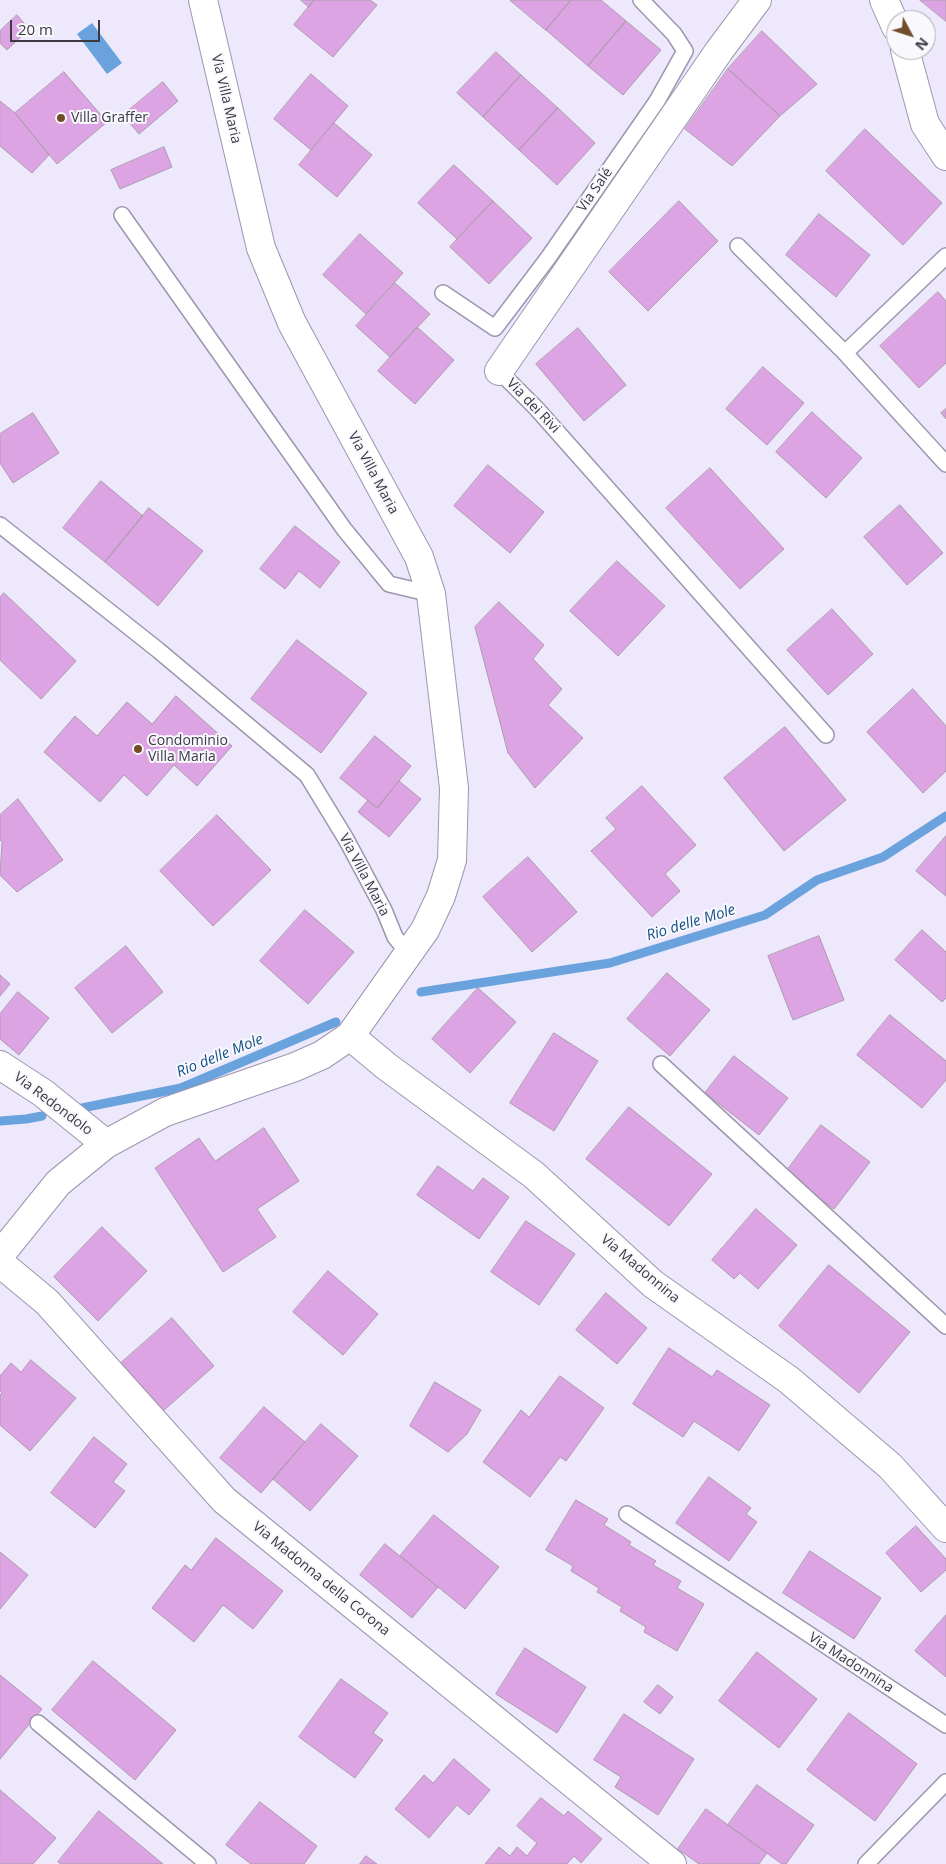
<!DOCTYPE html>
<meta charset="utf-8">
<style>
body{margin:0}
#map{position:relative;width:946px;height:1864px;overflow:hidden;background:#ede8fc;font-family:"Open Sans",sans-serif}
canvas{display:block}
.north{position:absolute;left:886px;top:10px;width:50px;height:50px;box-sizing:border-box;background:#f9f8fd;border:1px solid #adacb3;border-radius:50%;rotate:130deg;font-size:14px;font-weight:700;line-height:20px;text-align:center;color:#3c3943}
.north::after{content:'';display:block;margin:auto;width:18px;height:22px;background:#734c2a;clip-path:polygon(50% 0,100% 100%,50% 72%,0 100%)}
.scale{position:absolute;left:10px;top:20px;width:90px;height:22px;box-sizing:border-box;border:2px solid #3c3943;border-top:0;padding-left:6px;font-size:15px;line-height:18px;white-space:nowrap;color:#3c3943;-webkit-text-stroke:4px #f9f8fd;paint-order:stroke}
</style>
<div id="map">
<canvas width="946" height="1864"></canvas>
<div class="north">N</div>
<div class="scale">20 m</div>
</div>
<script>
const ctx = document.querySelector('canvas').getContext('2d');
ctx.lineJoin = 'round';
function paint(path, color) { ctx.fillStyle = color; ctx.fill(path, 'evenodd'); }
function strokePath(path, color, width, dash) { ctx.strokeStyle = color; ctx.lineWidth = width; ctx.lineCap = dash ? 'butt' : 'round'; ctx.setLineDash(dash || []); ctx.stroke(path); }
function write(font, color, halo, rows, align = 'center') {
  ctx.font = font + ' "Open Sans",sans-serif'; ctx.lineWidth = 4; ctx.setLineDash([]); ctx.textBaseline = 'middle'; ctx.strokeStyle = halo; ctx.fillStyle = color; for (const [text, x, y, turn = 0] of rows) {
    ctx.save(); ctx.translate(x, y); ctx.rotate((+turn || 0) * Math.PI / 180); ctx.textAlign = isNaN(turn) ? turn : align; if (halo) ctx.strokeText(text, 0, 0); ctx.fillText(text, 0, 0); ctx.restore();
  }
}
paint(new Path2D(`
 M92 23 122 63 107 74 77 34Z`), '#69a2dc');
strokePath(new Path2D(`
 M421 992 610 963 765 915 817 880 883 857 946 816
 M82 1108 181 1088 336 1022
 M0 1121 26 1119 42 1116`), '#69a2dc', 9);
const building = new Path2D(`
 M301 0H314L309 7Z
 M314 0H370L377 5 333 57 294 25Z
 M510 0H571L546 30Z
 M571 0H601L626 21 588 66 546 30Z
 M920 0H946V21Z
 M17 15 29 29 7 50 0 43V31Z
 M626 21 661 50 623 95 588 66Z
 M762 31 817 84 780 116 728 69Z
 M496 52 521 75 483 117 457 93Z
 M728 69 780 116 732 166 685 129Z
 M64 72 107 122 57 164 15 113Z
 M311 74 348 106 311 150 274 119Z
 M521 75 558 108 519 150 483 117Z
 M163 82 178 101 139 134 123 115Z
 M0 101 15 113 49 155 32 173 0 146Z
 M558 108 595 143 557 185 519 150Z
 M334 123 372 155 337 197 299 165Z
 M865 129 942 203 903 245 826 171Z
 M164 147 172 167 120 189 111 170Z
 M454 165 493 201 457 239 418 203Z
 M493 201 532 238 489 284 450 247Z
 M679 201 718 241 648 311 609 272Z
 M819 214 870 255 836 297 786 255Z
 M360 234 403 273 366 314 323 275Z
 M395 283 430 314 390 357 356 326Z
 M938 292 946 301V363L919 388 880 346Z
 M417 327 454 360 415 404 378 371Z
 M578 328 626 385 584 421 536 364Z
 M763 367 804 403 767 445 726 409Z
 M946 409V419L941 413Z
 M812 412 862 458 826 498 776 452Z
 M33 413 59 453 13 483 0 463V434Z
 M488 465 544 512 510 553 454 506Z
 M710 468 784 549 740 589 666 508Z
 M101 481 143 516 105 562 63 528Z
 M900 505 943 553 907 585 864 537Z
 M149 508 203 551 158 606 105 562Z
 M295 526 340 562 320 588 299 571 285 589 260 569Z
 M617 561 665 606 618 656 570 611Z
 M4 593 76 661 41 699 0 660V597Z
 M499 602 544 645 533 659 562 689 548 705 583 738 535 788 508 753 475 627Z
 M832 609 873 654 828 695 787 650Z
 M297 640 367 693 321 753 251 699Z
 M913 689 946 726V771L923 793 867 732Z
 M176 696 232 746 197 786 174 765 147 796 124 775 100 802 44 752 75 716 97 736 127 702 152 724Z
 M785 727 846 800 784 851 724 778Z
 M375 736 411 766 377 808 340 778Z
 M399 781 421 799 389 837 358 812 368 800 377 808Z
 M642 786 696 845 665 874 680 891 652 917 591 851 616 829 606 818Z
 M18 799 63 860 17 892 0 875 2 842 0 840V815Z
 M217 815 271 870 213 926 160 871Z
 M946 836V896L916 871Z
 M528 857 577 912 532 952 483 897Z
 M305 910 354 952 308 1004 260 961Z
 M922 930 946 952V998L942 1002 895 960Z
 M819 936 844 1000 793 1020 768 956Z
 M126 946 163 992 112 1033 75 988Z
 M667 973 710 1010 670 1056 627 1019Z
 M0 975 10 984 0 996Z
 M478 988 516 1022 470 1073 432 1039Z
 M18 992 49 1018 19 1055 0 1039V1014Z
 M890 1015 946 1061V1080L922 1108 857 1055Z
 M554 1033 598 1061 554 1131 510 1103Z
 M734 1056 788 1098 759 1135 705 1093Z
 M629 1107 712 1174 669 1226 586 1159Z
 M821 1125 870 1162 834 1209 785 1173Z
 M264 1128 299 1181 257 1209 276 1237 223 1272 155 1168 199 1138 215 1161Z
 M438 1166 473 1191 483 1178 509 1197 479 1239 417 1195Z
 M756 1209 797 1245 758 1289 740 1273 734 1279 712 1260Z
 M526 1221 575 1254 539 1305 491 1272Z
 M102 1227 147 1271 98 1321 54 1277Z
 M829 1265 910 1332 859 1393 779 1326Z
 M328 1271 378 1314 343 1355 293 1312Z
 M606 1293 647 1328 617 1364 576 1330Z
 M172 1318 214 1366 163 1411 121 1363Z
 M669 1348 712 1377 717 1370 770 1405 739 1451 694 1421 683 1437 633 1404Z
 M31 1360 76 1398 30 1451 0 1425V1395L2 1393 0 1391V1376L11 1363 21 1372Z
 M560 1376 604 1408 566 1461 560 1457 530 1497 483 1462 521 1410 529 1417Z
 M435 1382 481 1410 467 1434 448 1452 410 1426Z
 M264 1407 305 1442 261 1493 220 1458Z
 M321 1424 358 1456 310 1511 273 1479Z
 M94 1437 127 1464 113 1482 125 1491 95 1528 51 1493Z
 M709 1477 751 1508 746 1514 757 1522 729 1561 676 1523Z
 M576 1500 608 1519 604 1525 631 1542 629 1545 656 1561 653 1565 681 1581 677 1588 704 1604 677 1651 644 1632 646 1627 620 1611 622 1607 597 1592 599 1588 571 1571 573 1566 546 1550Z
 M434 1515 499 1567 465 1609 400 1556Z
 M916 1526 946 1559V1570L921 1592 886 1553Z
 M216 1538 283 1591 253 1629 223 1605 194 1642 152 1608 185 1565 191 1570Z
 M385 1544 438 1587 412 1618 360 1575Z
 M810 1551 881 1598 854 1639 783 1593Z
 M0 1552 28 1575 0 1609Z
 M946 1615V1677L915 1651Z
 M525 1648 586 1687 557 1733 496 1694Z
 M757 1652 817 1699 779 1748 719 1701Z
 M93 1661 176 1730 135 1780 52 1710Z
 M0 1675 42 1709 0 1759Z
 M341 1679 388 1713 373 1733 383 1740 355 1778 299 1737Z
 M658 1685 673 1697 660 1714 644 1702Z
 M849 1713 917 1764 875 1821 807 1770Z
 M624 1714 694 1759 658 1815 615 1787 621 1777 594 1760Z
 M454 1759 490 1790 469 1815 457 1805 429 1838 395 1809 424 1775 433 1783Z
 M757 1785 814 1825 786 1864H782L728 1825Z
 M0 1790 56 1838 33 1864H0Z
 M541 1798 564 1816 568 1811 602 1839 581 1863 574 1856 567 1864H485L499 1847 510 1856 517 1847 527 1856 537 1843 517 1826Z
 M260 1802 317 1846 304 1864H251L226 1845Z
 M706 1809 767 1853 759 1864H699L678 1849Z
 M99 1811 163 1864H61L58 1862Z
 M366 1856 377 1864H360Z`);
paint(building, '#dca4e2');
strokePath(building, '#ad9bae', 1);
const service = new Path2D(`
 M122 215 344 529 389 584 431 594
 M738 246 845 353 946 464
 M443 293 495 328 548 258 657 101 685 51 674 34 641 0
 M845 353 946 256
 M499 371 537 409 826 735
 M0 525 158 650 307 775 346 839 384 910 395 937 409 954
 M661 1064 946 1326
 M627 1514 946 1725
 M38 1723 208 1864
 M866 1864 946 1782`);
const minor = new Path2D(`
 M884 0 896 27
 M905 50 925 124 946 156
 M499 371 719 51 757 0
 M350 1036 386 1066 534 1175 653 1284 789 1380 890 1466 946 1528
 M0 1065 43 1093 106 1144
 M0 1255 58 1183 106 1144 165 1112 295 1067 322 1055 350 1036 425 930 441 896 452 860 454 788 431 594 419 557 292 323 261 248 203 0
 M0 1263 47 1302 224 1500 672 1864`);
strokePath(service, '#9d96ae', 18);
strokePath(minor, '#9d96ae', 30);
strokePath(service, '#fff', 15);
strokePath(minor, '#fff', 28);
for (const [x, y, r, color] of [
 [61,118,5,"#734c2a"],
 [138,749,5,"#734c2a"]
]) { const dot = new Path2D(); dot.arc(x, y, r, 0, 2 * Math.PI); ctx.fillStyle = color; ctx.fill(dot); strokePath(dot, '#f9f8fd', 2); }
write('14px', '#3c3943', '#f9f8fd', [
 ["Via Villa Maria",226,99,77],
 ["Via Salé",595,190,-55],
 ["Via dei Rivi",533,406,46],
 ["Via Villa Maria",373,473,62],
 ["Via Villa Maria",364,875,62],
 ["Via Redondolo",53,1104,37],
 ["Via Madonnina",640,1269,40],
 ["Via Madonna della Corona",321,1579,39],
 ["Via Madonnina",851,1663,33]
]);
write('14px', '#3c3943', '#f9f8fd', [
 ["Villa Graffer",71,118],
 ["Condominio",148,741],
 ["Villa Maria",148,757]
], 'left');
write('italic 15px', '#145187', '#f9f8fd', [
 ["Rio delle Mole",691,923,-17],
 ["Rio delle Mole",220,1056,-22]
]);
</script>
